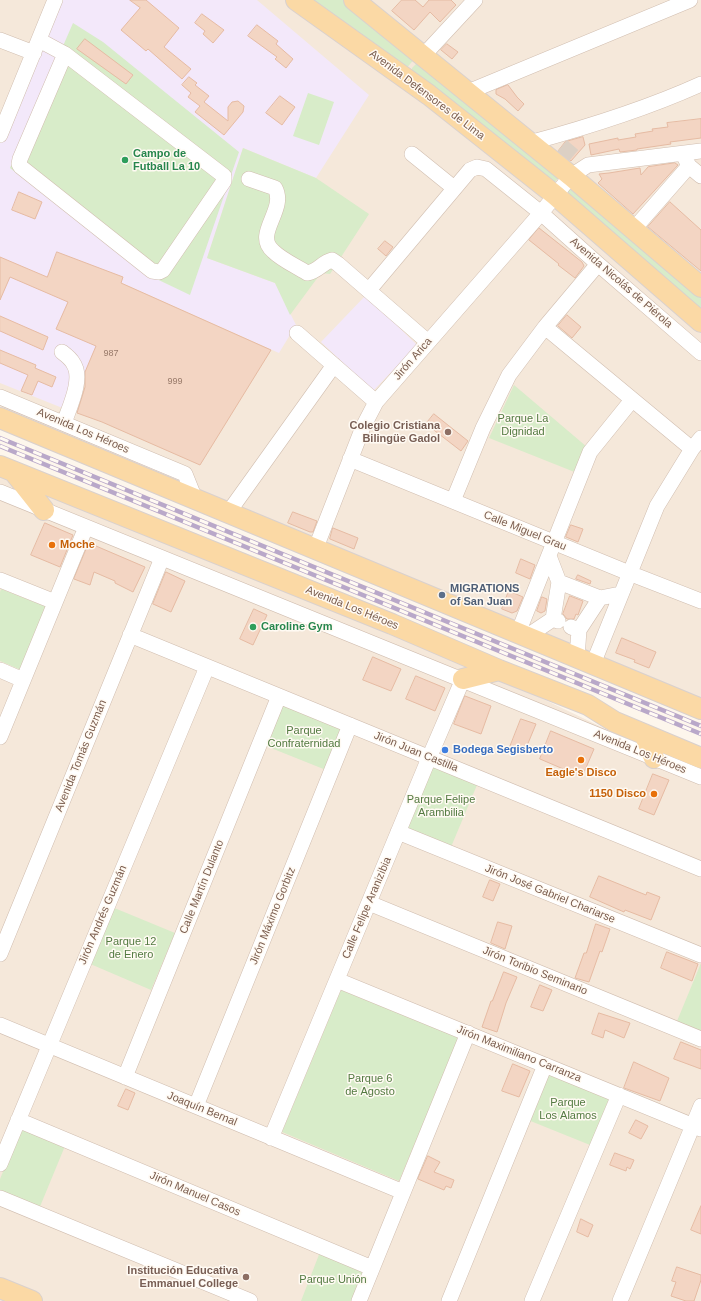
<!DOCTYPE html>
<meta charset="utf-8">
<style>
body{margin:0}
canvas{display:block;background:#fdf6ec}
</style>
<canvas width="701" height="1301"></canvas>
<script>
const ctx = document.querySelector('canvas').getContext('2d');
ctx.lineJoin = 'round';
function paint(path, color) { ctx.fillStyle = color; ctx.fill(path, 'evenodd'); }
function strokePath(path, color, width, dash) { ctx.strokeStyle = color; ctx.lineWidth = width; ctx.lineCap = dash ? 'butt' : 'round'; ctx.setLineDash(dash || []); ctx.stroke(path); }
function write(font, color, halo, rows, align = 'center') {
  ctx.font = font + ' Arial,sans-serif'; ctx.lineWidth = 3; ctx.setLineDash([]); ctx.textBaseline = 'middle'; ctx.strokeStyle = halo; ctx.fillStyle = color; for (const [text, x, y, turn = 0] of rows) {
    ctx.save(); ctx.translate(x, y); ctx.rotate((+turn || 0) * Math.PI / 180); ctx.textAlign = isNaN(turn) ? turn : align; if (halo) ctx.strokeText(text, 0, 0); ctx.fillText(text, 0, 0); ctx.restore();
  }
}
paint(new Path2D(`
 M0 0H701V717L173 480 0 407Z
 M0 476 495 676 612 732 701 769V1301H0Z`), '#f5e8da');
paint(new Path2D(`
 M59 0H257L369 95 316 178 243 148 207 258 275 283 296 325 279 353 122 283 70 411 0 383V143L39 40Z
 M366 295 417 345 373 391 321 342Z`), '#f3e8fa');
paint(new Path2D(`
 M309 0H349L416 57 405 70Z
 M73 23 103 42 239 152 190 295 144 273 10 168Z
 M417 63 558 177C557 181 555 182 551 182L412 71V68Z
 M308 93 334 102 319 145 293 136Z
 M243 148 316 178 369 214 330 274 321 273 290 315 275 283 207 258Z
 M571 186 701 291V315L564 197Z
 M514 385 587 447 577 473 489 438Z
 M1 589 47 607 21 670 0 661V592Z
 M283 704 343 729 326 770 266 746Z
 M432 766 477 785 451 847 406 828Z
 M112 907 175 933 151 990 88 963Z
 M701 963V1036L675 1026Z
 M341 990 459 1038 399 1181 282 1132Z
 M547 1074 609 1099 590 1145 528 1120Z
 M21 1128 65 1146 39 1209 0 1193V1179Z
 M320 1252 364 1269 351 1301H301Z`), '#d8ecc9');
const building = new Path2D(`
 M130 0H146L179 28 164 47 191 69 182 79 148 49 146 51 121 30 140 8Z
 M402 0H415L423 7 429 0H451L456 5 440 22 430 12 414 30 392 11Z
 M202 14 224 30 213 43 203 34 205 31 195 23Z
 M257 25 278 41 276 44 293 59 286 68 275 59 277 57 248 36Z
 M85 39 133 75 126 84 77 49Z
 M447 44 458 52 452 59 441 50Z
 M189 77 197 83 195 85 209 96 204 102 228 121V107L232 102 238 101 244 106 243 112 224 135 195 112 200 106 188 97 191 93 182 85Z
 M508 85 517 97 524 104 518 111 505 99 496 94V90Z
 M280 96 295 107 282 125 266 113Z
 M701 119V138L670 142 671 144 637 149V150L620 152 619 149 591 155 589 144 618 138V140L636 137 635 134 653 131 652 129 668 127 667 123Z
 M583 137 585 145 571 161 558 151 565 142Z
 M675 163 678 165 633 214 598 183 602 179 599 174 609 173 640 168 641 175 648 167Z
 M19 192 42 202 35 219 12 210Z
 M670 202 701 230V271L648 227Z
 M539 228 582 262 584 266 575 278 558 265 559 264 529 240Z
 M385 241 393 247 386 256 378 249Z
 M57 252 123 277 121 283 271 350 200 465 102 422 77 413 85 387V372L96 346 56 329 68 302 10 277 0 300V257L47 277Z
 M567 315 581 327 572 338 558 326Z
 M0 316 48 337 43 350 0 331Z
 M0 350 36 365 35 368 56 377 52 387 38 381 32 395 21 391 28 375 0 363Z
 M434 414 468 441 461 451 426 424Z
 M293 512 317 521 313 532H310L288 523Z
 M45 523 73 535 60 567 31 555Z
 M571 525 583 529 578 542 566 537Z
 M333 528 358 538 354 549 330 539Z
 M89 543 145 567 133 592 115 583V581L94 572 90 585 74 579Z
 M521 559 535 565 530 579 516 573Z
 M166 572 185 581 171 612 153 604Z
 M578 575 591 581 590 584 576 579Z
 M509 591 523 597 517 611 512 613 502 609Z
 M570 596 583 601 578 615 576 614 574 619H567L563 614Z
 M542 597 547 599 545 611 541 613 537 611Z
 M254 609 267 615 253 645 240 639Z
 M622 638 656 652 649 668 634 662 635 660 616 653Z
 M373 657 401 669 391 691 363 680Z
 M416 676 445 688 435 711 406 699Z
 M465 696 491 706 481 734 454 724Z
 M521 719 536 724 524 753 510 747Z
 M551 731 594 749 582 777 540 759Z
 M653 774 669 780 654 815 639 809Z
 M599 876 646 895 647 892 660 897 651 920 625 910 624 912 590 897Z
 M490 880 500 884 493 901 483 897Z
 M498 922 512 926 505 949 491 943Z
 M596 924 610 929 602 952 600 951 589 982 575 978 584 953H586Z
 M667 952 698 964 692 981 661 968Z
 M504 972 517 977 506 1003 497 1032 482 1027 491 1001H492Z
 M540 985 552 990 543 1011 531 1007Z
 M599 1013 630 1023 624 1038 605 1030 603 1038 592 1034Z
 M681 1042 701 1050V1069L674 1059Z
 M634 1062 669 1078 660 1101 624 1088Z
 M513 1064 530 1071 519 1097 502 1091Z
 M126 1089 135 1093 128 1110 118 1106Z
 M636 1120 648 1126 641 1139 629 1133Z
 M615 1153 634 1160 630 1169 627 1167 626 1171 610 1165Z
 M428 1156 440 1162 434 1172 454 1180 451 1188 446 1186 444 1190 418 1179Z
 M701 1206V1234L691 1230Z
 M581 1219 593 1225 588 1237 577 1232Z
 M677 1267 701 1275V1280L694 1301H686L671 1296 676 1282 672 1281Z`);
paint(building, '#f3d5c3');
strokePath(building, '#e6bba3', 1);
strokePath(new Path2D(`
 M562 146 575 157`), '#dcd0c4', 15, [15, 8]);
const minor = new Path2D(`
 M0 40 34 53
 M39 40 65 54 224 176V181L163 270 159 272 152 271 21 167 19 164 20 159 65 54
 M423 56 475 0
 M468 92 690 0
 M0 135 55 0
 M529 143C588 127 646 109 701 84
 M412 154 454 188
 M685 158 689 166 701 176
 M249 179 275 188C287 210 253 234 273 251 282 260 296 266 307 273 319 271 321 263 332 260L338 264 428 342
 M633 230 689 166
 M369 290 470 170 477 167 486 169 541 213 598 264 701 353
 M545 327 692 449
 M297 333 376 402
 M62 352C66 355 71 359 73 363 84 378 69 408 64 423
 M0 397 185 474 195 499
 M350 459 629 573 701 601
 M0 492 701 777
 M453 501 483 428 509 375 545 327 598 264
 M228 513 334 365
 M315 550 363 427 376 402 541 213 571 176 588 165 701 151
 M549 556 559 582 553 619
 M0 580 55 602
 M559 582 600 598 620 594
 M571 627 579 630 577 658
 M579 630 600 598
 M518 633 590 452 632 400
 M130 635 701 869
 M526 637 553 619 558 621
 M593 664 657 506 692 449 701 438
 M0 670 23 680
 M0 737 86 527
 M398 832 701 955
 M369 903 701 1039
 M0 954 162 558
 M337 980 701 1129
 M0 1025 403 1192
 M125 1077 279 696
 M196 1106 350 725
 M18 1120 372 1268
 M271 1138 429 758 463 679
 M0 1164 207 667
 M0 1198 250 1301
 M359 1301 468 1033
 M449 1301 545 1065
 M532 1301 619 1095
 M620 1301 701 1106`);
const major = new Path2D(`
 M296 0 429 95 555 195 701 322
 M354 0 571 176 701 287
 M0 418 701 709
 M0 466 392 624 499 670 588 705 615 722 701 758
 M14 472 44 510
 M463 679 499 670
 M644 734 654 758
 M0 1288 32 1301`);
strokePath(minor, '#d1beb0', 16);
strokePath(major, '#dad1cd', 22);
strokePath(minor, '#fff', 15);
strokePath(major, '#fbd9a5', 20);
const rail = new Path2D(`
 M0 438 701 726
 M0 446 701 734`);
strokePath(rail, '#b9a8c9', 4.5);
strokePath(rail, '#fffaf3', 3, [9]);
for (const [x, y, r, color] of [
 [125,160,4,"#2e9e5b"],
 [448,432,4,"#8d6e63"],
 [52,545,4,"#e8710a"],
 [442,595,4,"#5c6f8a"],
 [253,627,4,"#2e9e5b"],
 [445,750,4,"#3f7fe0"],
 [581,760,4,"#e8710a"],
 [654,794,4,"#e8710a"],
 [246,1277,4,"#8d6e63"]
]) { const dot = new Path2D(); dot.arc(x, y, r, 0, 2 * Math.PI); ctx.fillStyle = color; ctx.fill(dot); strokePath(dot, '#fffaf3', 1.5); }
write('9px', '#987a6a', null, [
 ["987",111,354],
 ["999",175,382]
]);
write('11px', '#7a5c4d', '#fffaf3', [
 ["Avenida Defensores de Lima",427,95,37],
 ["Avenida Nicolás de Piérola",621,283,41],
 ["Jirón Arica",413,359,-49],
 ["Avenida Los Héroes",83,431,23],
 ["Calle Miguel Grau",525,531,22],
 ["Avenida Los Héroes",352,608,22],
 ["Jirón Juan Castilla",416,752,22],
 ["Avenida Los Héroes",640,752,22],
 ["Avenida Tomás Guzmán",81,756,-68],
 ["Calle Martín Dulanto",202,887,-68],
 ["Jirón José Gabriel Chariarse",550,894,22],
 ["Calle Felipe Aranizibia",367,908,-67],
 ["Jirón Andrés Guzmán",103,915,-67],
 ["Jirón Máximo Gorbitz",273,916,-68],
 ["Jirón Toribio Seminario",535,971,22],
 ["Jirón Maximiliano Carranza",519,1054,22],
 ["Joaquín Bernal",202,1109,22],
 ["Jirón Manuel Casos",195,1194,23]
]);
write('bold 11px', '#27864d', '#fffaf3', [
 ["Campo de",133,154],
 ["Futball La 10",133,167],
 ["Caroline Gym",261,627]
], 'left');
write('11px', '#537a41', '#fffaf3', [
 ["Parque La",523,419],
 ["Dignidad",523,432],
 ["Parque",304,731],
 ["Confraternidad",304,744],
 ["Parque Felipe",441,800],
 ["Arambilia",441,813],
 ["Parque 12",131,942],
 ["de Enero",131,955],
 ["Parque 6",370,1079],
 ["de Agosto",370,1092],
 ["Parque",568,1103],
 ["Los Alamos",568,1116],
 ["Parque Unión",333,1280]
]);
write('bold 11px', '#785e54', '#fffaf3', [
 ["Colegio Cristiana",440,426],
 ["Bilingüe Gadol",440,439],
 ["Institución Educativa",238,1271],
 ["Emmanuel College",238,1284]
], 'right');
write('bold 11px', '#c56008', '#fffaf3', [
 ["Moche",60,545],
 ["Eagle's Disco",581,773,"center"],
 ["1150 Disco",646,794,"right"]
], 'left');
write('bold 11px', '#4e5e75', '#fffaf3', [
 ["MIGRATIONS",450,589],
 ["of San Juan",450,602]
], 'left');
write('bold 11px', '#366cbe', '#fffaf3', [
 ["Bodega Segisberto",453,750]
], 'left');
</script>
